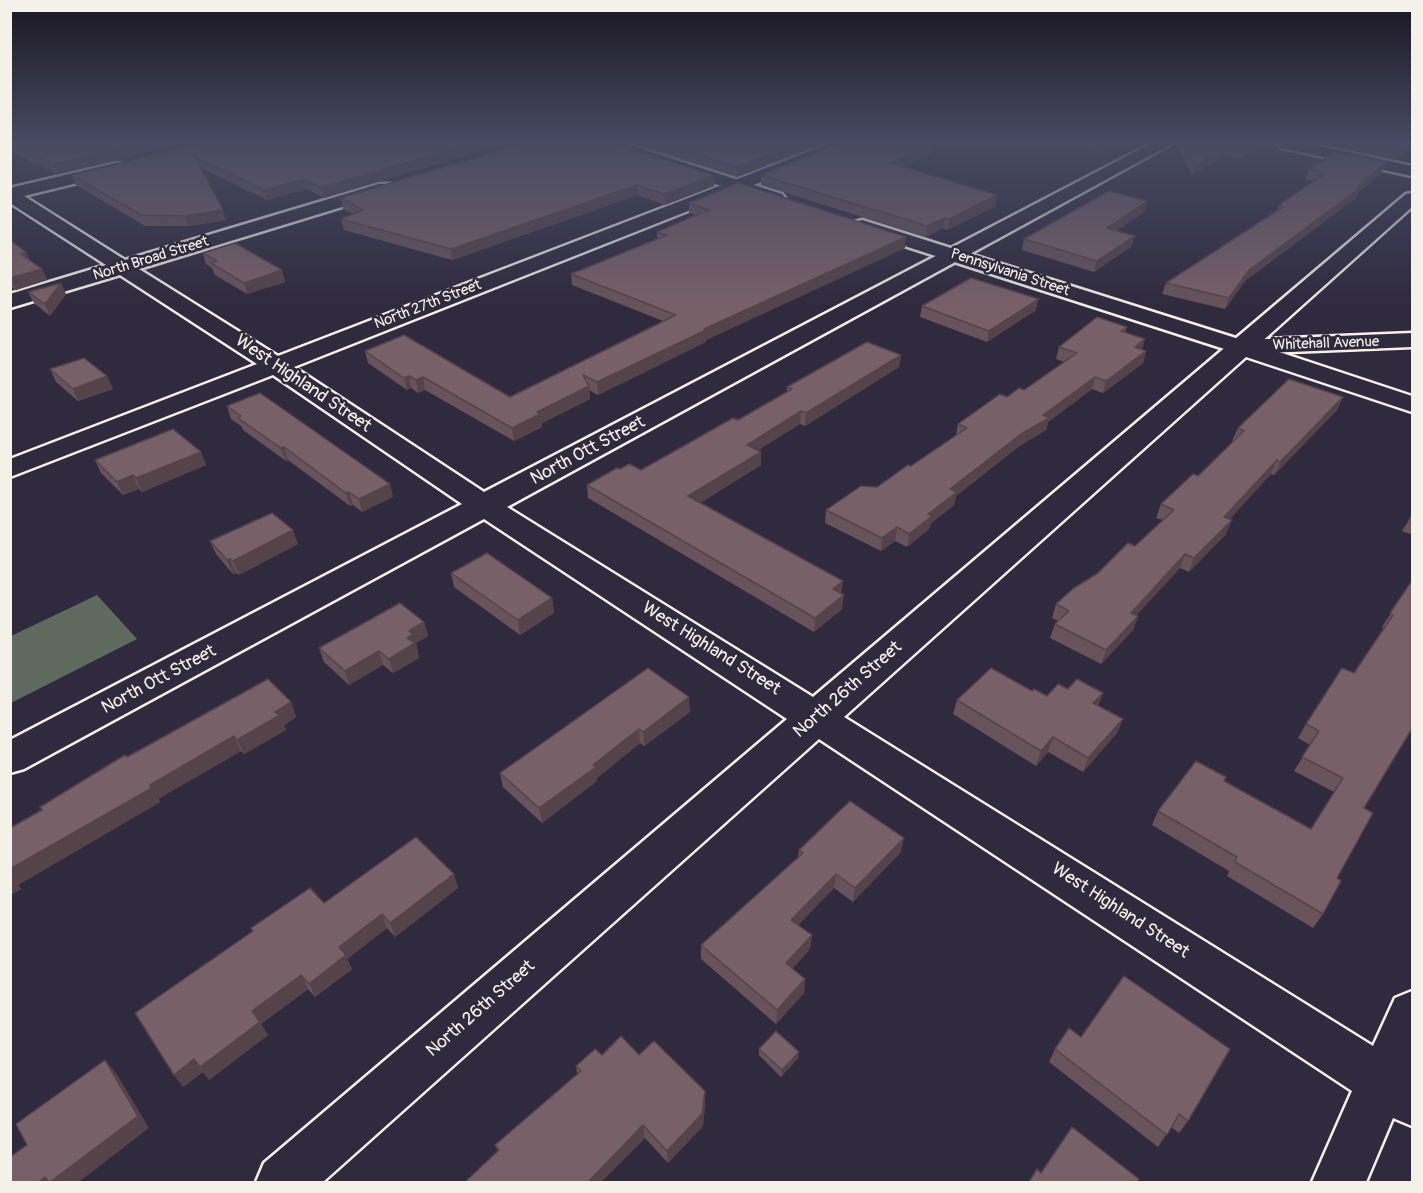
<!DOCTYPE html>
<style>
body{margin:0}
#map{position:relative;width:1423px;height:1193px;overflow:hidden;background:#2f2a3d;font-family:Pangolin,sans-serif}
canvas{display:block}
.frame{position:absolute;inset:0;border:12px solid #f4f1e8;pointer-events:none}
</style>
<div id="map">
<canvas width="1423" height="1193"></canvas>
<div class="frame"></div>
</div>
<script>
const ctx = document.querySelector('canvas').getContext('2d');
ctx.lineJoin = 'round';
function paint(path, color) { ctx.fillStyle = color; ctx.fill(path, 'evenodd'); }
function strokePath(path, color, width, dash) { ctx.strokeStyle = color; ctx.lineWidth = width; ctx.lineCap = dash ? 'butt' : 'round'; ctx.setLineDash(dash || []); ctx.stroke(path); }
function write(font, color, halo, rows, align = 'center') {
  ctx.font = font + ' Pangolin,sans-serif'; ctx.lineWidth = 5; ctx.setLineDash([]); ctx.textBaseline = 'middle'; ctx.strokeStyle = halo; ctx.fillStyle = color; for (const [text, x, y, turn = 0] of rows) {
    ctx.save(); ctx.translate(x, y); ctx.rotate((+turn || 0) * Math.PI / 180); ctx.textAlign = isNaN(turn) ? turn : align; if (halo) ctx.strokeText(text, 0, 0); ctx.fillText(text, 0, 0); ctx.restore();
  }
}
paint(new Path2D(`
 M97 595 137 639 11 703V636Z`), '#5f6a5e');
const minor = new Path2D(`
 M831 143H854L852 146 294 367 484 492 1152 143H1173L507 507 813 697 1406 194 1412 193V207L1258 345 1412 396V412L1246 357 844 717 1373 1046 1395 998 1412 991V1126L1393 1118 1366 1182H1312L1352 1091 819 739 323 1182H256L264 1163 787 719 484 519 24 769 10 773V740L462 504 273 375 10 477V459L257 364 120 275 10 308V294L106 265 10 203V188L116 163 122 164 125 168 122 172 24 196 125 260 379 184H391L394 188 391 192 139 269 278 356Z
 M1274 143H1306L1412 166V176L1282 148Z`);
const tertiary = new Path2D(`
 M598 143H623L782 194 785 198 782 202H770L600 146Z
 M862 220 1242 340 1412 333V347L1240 354 855 230 852 226 855 222Z`);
strokePath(minor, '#f4f1e8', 5);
strokePath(tertiary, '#f4f1e8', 5);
paint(minor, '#2f2a3d');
paint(tertiary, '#2f2a3d');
paint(new Path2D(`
 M10 143H186L58 174 34 163 10 150Z
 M203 143H507L324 198 307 189 267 200 201 168 226 220 189 226H145L76 185 72 175Z
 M524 143 714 186 665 205 638 195 452 260 344 230 341 219 353 214 343 209 341 198Z
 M631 143H824L737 177Z
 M1058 143H1120L1100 153Z
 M1175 143H1267L1241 159 1225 156 1192 175Z
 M1350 143H1411L1407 151 1396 160 1348 150Z
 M932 144 931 154 902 167 996 206 947 230 943 228 926 237 761 185V175Z
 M1309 169 1382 172 1358 193 1356 198 1245 281 1225 309 1162 294 1166 283 1277 210 1279 205 1314 181 1305 179Z
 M689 203 905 248 706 340V342L598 395 589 390 590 399 542 423V427L514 441 425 390 418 393 411 388 407 390 368 363 365 351 510 397 663 321 572 285 571 274 657 239V232L695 215 689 213Z
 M1144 212 1117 230 1132 246 1094 272 1022 250 1024 239Z
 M10 240 29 260 42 269 47 280 16 290 10 286Z
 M203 253 285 282 247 294 215 275 212 268 206 264Z
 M28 292 66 294 50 316 34 303Z
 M922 306 1036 310 987 342 920 317Z
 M1127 327 1125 332 1142 350 1146 351 1143 363 1103 393 1092 389 1048 422 1046 430 1018 447 956 496 954 505 931 523 929 529 907 547 895 541 881 551 825 523 826 510 877 487 911 466 956 435 958 424 1007 397 1024 390 1064 362 1056 359 1059 347Z
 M901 355 899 367 805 426 800 424 758 450 761 452V465L700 503 841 594 842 609 814 632 588 498 587 485 620 469 641 470 738 420 787 392V387Z
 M50 369 107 376 113 389 78 401 56 382Z
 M1343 397 1337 410 1274 475 1271 474 1229 519 1226 534 1189 572 1180 568 1136 615 1138 616 1133 630 1101 664 1050 638 1055 624 1058 621 1052 618 1056 604 1098 573 1135 546 1163 520 1156 518 1161 504 1198 476 1233 442 1232 441 1238 428Z
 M227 406 393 497 362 512 353 505 350 506 288 460 286 461 243 430 241 426 231 419Z
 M201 452 206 465 142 492 139 489 123 495 101 473 95 460Z
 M1413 513V535L1402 531Z
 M210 541 298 544 239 575 236 573 233 574 216 554Z
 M451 573 552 598 554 613 520 635 454 587Z
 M1413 579 1364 808 1323 914 1313 928 1227 876 1229 871 1152 825 1158 811 1225 781 1311 829 1334 792 1294 771 1310 745 1298 738 1306 724 1354 673 1384 628 1382 627Z
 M424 622 428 636 416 643 419 658 393 673 383 665 349 685 324 662 319 648Z
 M1068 689 1103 693 1098 706 1117 733 1083 772 1048 752 1036 766 953 714 957 700 1032 691 1047 696Z
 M291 702 296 717 284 725 286 730 244 754 241 751 158 799 160 802 18 885 21 889 10 895 42 810 127 757Z
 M690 712 644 746 640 743 597 778V781L542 823 503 787 500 773Z
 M799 850 901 852 853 902 834 888 798 925 812 935 810 949 792 969 805 979 804 993 776 1024 701 959V945L798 857Z
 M454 874 458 888 395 937 387 928 347 959 352 969 315 997 308 989 261 1024 268 1035 209 1080 203 1072 183 1087 253 932 251 928 324 903Z
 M1069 1028 1188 1121 1179 1133 1171 1127 1158 1147 1049 1062 1055 1049Z
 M759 1049 799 1052 798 1058 781 1077 759 1055Z
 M602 1055H639L705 1091V1104L703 1126 668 1163 645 1138 601 1182H465L498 1152 495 1145 577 1074 576 1066Z`), '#675359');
paint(new Path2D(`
 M143 143H186L58 174 54 164Z
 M474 143H507L324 198 321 188Z
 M800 143H824L737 177V167Z
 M1104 143H1120L1100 153 1102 144Z
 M1255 143H1267L1241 159 1244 150Z
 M1410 143H1411L1407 151 1396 160 1401 151Z
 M932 144 931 154 889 173 890 163Z
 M1229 146 1225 156 1192 175 1195 165Z
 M1386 162 1382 172 1358 193 1356 198 1245 281 1225 309 1229 298 1249 270 1357 187Z
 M714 176V186L665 205 664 194Z
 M305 179 307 189 267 200 264 190Z
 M637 185 638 195 452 260 451 249Z
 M997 195 996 206 947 230 949 219Z
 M1147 201 1144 212 1105 239 1107 228Z
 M223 210 226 220 189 226 185 216Z
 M945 218 943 228 926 237 927 226Z
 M1135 236 1132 246 1094 272 1097 261Z
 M906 237 905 248 706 340V342L598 395 597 382 704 329Z
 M26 252 31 263 21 254Z
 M42 269 47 280 16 290 10 278Z
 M282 270 285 282 247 294 244 283Z
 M61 283 66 294 50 316 45 304Z
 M1039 299 1036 310 987 342 989 331Z
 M1145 339 1142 351 1135 347Z
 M1146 351 1143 363 1103 393 1106 381Z
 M901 355 899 367 805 426 806 413Z
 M107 376 113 389 78 401 73 389Z
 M409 376 411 388 407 390 404 378Z
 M423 377 425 390 418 393 416 380Z
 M1095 377 1092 389 1048 422 1046 430 1018 447 956 496 954 505 931 523 929 529 907 547 909 534 950 489 1043 415Z
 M589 386 590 399 542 423V427L514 441 512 428 537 412Z
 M1343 397 1337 410 1274 475 1280 462Z
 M801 411 800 424 746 458 747 445Z
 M284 447 288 460 286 461 281 448Z
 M201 452 206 465 142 492 136 478Z
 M761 452V465L688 510V496Z
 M1277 460 1271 474 1219 531 1224 517Z
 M133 475 139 489 123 495 117 482Z
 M390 484 393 497 362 512 359 499Z
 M349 492 353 505 350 506 346 493Z
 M1232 520 1226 534 1189 572 1194 558Z
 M897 527 895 541 881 551 882 538Z
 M293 530 298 544 239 575 233 561Z
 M1185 554 1180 568 1126 627 1131 613Z
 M230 559 236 573 233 574 227 560Z
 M843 581 841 595 833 589Z
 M844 595 842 609 814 632 815 618Z
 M552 598 554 613 520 635 518 620Z
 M1138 616 1133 630 1101 664 1106 650Z
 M424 622 428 636 416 643 419 658 393 673 389 659 409 631Z
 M379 651 383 665 349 685 345 671Z
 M1103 693 1097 707 1093 703Z
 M689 697 690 712 644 746 643 732Z
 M291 702 296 717 284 725 286 730 244 754 237 740 275 712Z
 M1123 719 1117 733 1083 772 1088 758Z
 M639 729 640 743 597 778V781L542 823 539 808Z
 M234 736 241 751 158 799 160 802 18 885 21 889 10 895V869L150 785Z
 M1053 737 1048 752 1036 766 1041 751Z
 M904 838 901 852 853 902 855 888Z
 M454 874 458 888 395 937 390 923Z
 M836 874 834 888 790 934 791 920Z
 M382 914 387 928 347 959 352 969 315 997 309 984 339 947Z
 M812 935 810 949 784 977 786 963Z
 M301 975 308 989 261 1024 268 1035 209 1080 200 1067 252 1011Z
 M805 979 804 993 776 1024 777 1010Z
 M799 1052 798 1058 781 1077 782 1070Z
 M194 1059 203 1072 183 1087 174 1075Z
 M105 1060 116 1073 149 1128 79 1182H39Z
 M705 1091V1104L703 1126 668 1163 667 1151Z
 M643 1125 645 1138 601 1182H588Z`), '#544349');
const building = new Path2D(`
 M10 143H143L54 164 30 154Z
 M203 143H474L321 188 305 179 264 190 195 157 223 210 185 216 141 215 72 175Z
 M524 143H613L714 176 664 194 637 185 451 249 341 219 363 210 341 198Z
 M660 143H800L737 167Z
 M842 143H927L932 144 890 163 997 195 949 219 945 218 927 226 761 175Z
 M1183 143H1255L1244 150 1229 146 1195 165Z
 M1366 143H1410L1401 151Z
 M1335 152 1386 162 1357 187 1360 188 1249 270 1229 298 1166 283 1283 207 1279 205 1326 173 1309 169Z
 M738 183 906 237 704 329 706 330 597 382 583 375 589 386 537 412 540 414 512 428 423 377 416 380 409 376 404 378 365 351 404 335 510 397 676 315 571 274 667 235 657 232 709 210 689 203Z
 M1109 191 1147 201 1107 228 1135 236 1097 261 1024 239Z
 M10 240 26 252 21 254 42 269 10 278Z
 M235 243 282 270 244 283 211 263 217 261 203 253Z
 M971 278 1039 299 989 331 922 306Z
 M61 283 45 304 28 292Z
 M1097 317 1127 327 1121 331 1145 339 1135 347 1146 351 1106 381 1095 377 1043 415 1049 418 1021 434 950 489 957 492 928 514 932 516 909 534 897 527 882 538 826 510 861 486 877 487 908 465 911 466 967 428 958 424 1000 394 1007 397 1019 388 1024 390 1077 353 1059 347Z
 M867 342 901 355 806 413 801 411 747 445 761 452 688 496 843 581 833 589 844 595 815 618 587 485 617 468 620 469 629 464 641 470 733 418 738 420 792 389 787 387Z
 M84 358 107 376 73 389 50 369Z
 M1289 379 1343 397 1280 462 1277 460 1224 517 1232 520 1194 558 1185 554 1131 613 1138 616 1106 650 1055 624 1069 611 1056 604 1074 588 1098 573 1128 543 1135 546 1174 510 1161 504 1193 474 1198 476 1244 431 1238 428Z
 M260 393 390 484 359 499 349 492 346 493 284 447 281 448 238 418 241 416 227 406Z
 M173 429 201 452 136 478 133 475 117 482 95 460Z
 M272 513 293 530 233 561 230 559 227 560 210 541Z
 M487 553 552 598 518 620 451 573Z
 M1413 579V727L1364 808 1373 813 1337 878 1341 881 1323 914 1235 862 1237 857 1158 811 1196 761 1226 777 1224 781 1311 829 1343 778 1302 757 1319 731 1306 724 1342 668 1354 673 1393 615 1390 613Z
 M400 603 424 622 409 631 413 634 407 638 415 643 389 659 379 651 345 671 319 648Z
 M648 668 689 697 643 732 639 729 593 765 596 767 539 808 500 773Z
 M991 668 1032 691 1034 689 1047 696 1058 684 1068 689 1077 679 1103 693 1093 703 1123 719 1088 758 1053 737 1041 751 957 700Z
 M268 679 291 702 275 712 280 715 237 740 234 736 150 785 152 788 10 869V828L42 810 40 807 125 755 127 757Z
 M850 801 904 838 855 888 836 874 791 920 812 935 786 963 805 979 777 1010 701 945 803 853 799 850Z
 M416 837 454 874 390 923 382 914 339 947 346 955 309 984 301 975 252 1011 260 1022 200 1067 194 1059 174 1075 135 1013 253 931 251 928 310 888 324 903Z
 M1124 976 1230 1049 1188 1121 1179 1114 1167 1135 1055 1049 1069 1028 1081 1037Z
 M776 1031 799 1052 782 1070 759 1049Z
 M621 1036 639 1055 654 1041 705 1091 702 1114 667 1151 643 1125 588 1182H465L499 1150 495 1145 581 1071 576 1066 595 1049 602 1055Z
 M105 1060 138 1116 50 1182H49L45 1177 39 1182H10V1157L27 1145 16 1124Z
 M1072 1127 1139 1179 1137 1182H1029L1037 1169 1041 1173Z`);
paint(building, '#786068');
strokePath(building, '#544349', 1.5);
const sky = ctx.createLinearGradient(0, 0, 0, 310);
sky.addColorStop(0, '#1a1722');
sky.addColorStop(0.46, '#474a62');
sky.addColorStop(1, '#474a6200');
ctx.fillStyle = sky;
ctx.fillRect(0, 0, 1423, 310);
write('15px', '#f4f1e8', '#2f2a3d', [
 ["North Broad Street",151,259,-17],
 ["Pennsylvania Street",1010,273,18],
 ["North 27th Street",428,305,-21],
 ["Whitehall Avenue",1326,344,-2]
]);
write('18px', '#f4f1e8', '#2f2a3d', [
 ["West Highland Street",303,384,34],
 ["North Ott Street",588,451,-28],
 ["West Highland Street",711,649,32],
 ["North Ott Street",159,680,-28],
 ["North 26th Street",848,690,-41],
 ["West Highland Street",1120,911,33],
 ["North 26th Street",481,1009,-41]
]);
</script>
